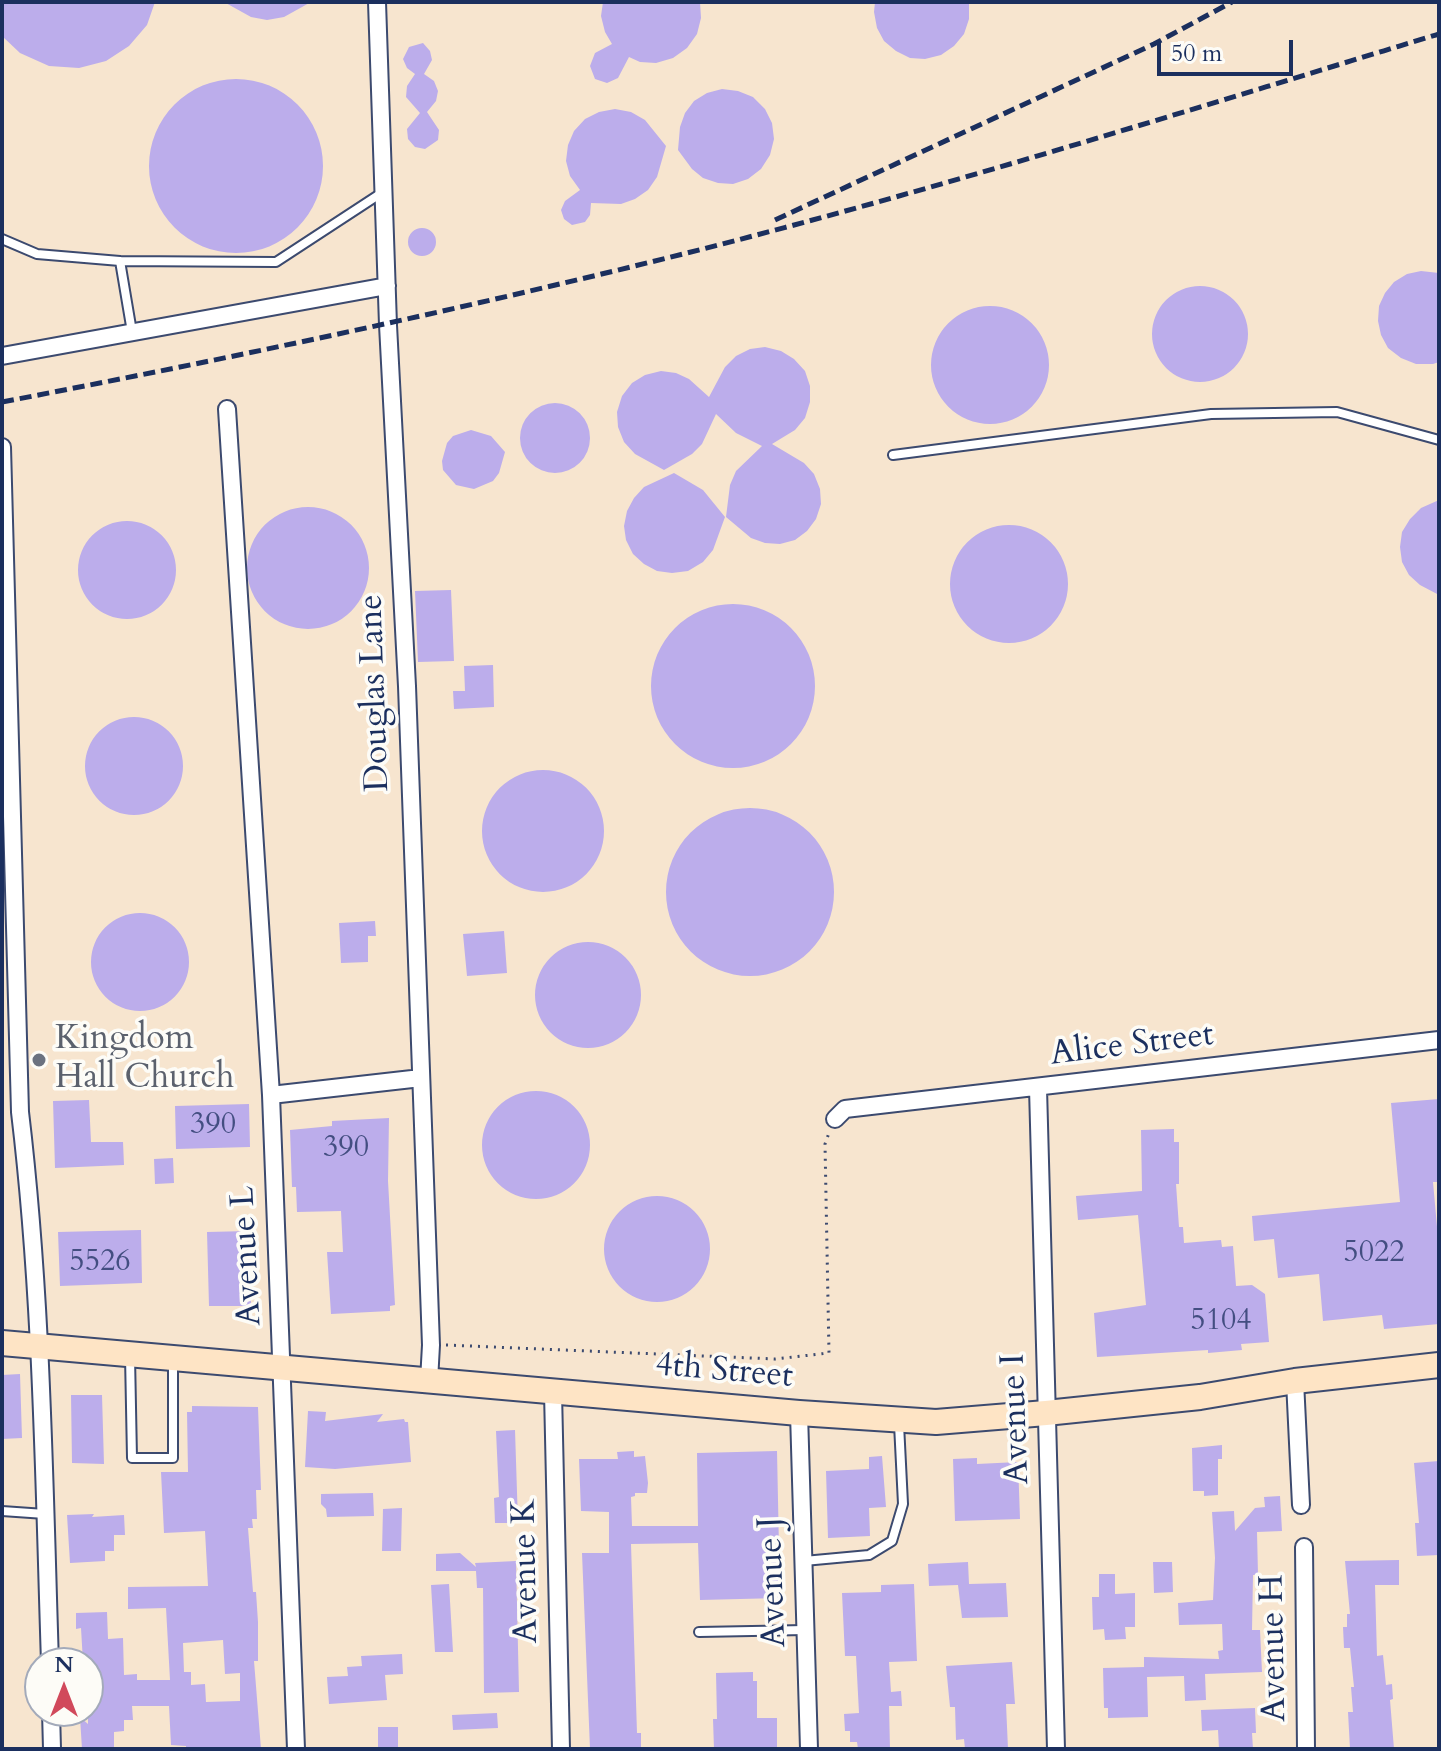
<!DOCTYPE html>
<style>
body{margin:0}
#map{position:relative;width:1441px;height:1751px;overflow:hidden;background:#f7e5cf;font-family:Cardo,serif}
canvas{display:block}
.frame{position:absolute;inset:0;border:4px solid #1b2f5e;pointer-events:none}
.north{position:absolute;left:24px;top:1647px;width:80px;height:80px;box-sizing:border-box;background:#fdfcf7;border:2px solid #a3aaba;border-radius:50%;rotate:0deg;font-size:22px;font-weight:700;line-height:32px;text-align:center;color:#1b2f5e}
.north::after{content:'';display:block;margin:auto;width:28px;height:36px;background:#d1495b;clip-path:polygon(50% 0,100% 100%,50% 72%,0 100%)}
.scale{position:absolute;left:1157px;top:40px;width:136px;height:36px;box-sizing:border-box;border:4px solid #1b2f5e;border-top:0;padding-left:10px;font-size:24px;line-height:28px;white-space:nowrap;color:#1b2f5e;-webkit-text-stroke:6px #fdfcf7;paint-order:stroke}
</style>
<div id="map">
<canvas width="1441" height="1751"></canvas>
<div class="frame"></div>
<div class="north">N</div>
<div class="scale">50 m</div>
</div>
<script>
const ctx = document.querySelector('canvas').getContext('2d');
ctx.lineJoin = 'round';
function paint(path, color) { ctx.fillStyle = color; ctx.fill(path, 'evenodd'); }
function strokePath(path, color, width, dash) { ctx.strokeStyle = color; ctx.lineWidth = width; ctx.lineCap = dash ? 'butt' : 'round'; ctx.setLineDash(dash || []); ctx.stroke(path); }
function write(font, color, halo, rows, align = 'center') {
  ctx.font = font + ' Cardo,serif'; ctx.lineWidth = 7; ctx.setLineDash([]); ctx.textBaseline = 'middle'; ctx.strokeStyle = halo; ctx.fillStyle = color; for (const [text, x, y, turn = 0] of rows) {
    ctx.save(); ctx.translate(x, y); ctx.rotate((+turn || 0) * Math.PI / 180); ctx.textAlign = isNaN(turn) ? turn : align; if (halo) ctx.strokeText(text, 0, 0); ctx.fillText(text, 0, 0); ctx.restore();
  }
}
paint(new Path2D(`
 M2 2H155L147 25 129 46 106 61 79 68 49 66 20 53 2 36Z
 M224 2H311L284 17 267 20 251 17Z
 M603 2H700L701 18 697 34 687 48 673 58 656 63 640 62 629 57 618 78 607 83 595 79 590 66 595 53 612 44 605 32 601 16Z
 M875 2H969V19L964 34 954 46 941 55 925 59 910 58 896 51 884 41 877 28 874 12Z
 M423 43 430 51 432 60 424 74 434 81 438 91 436 101 427 112 439 130 438 140 425 149 415 147 408 139 407 129 420 113 406 97 407 86 415 74 407 68 403 59 409 47Z
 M149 166a87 87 0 1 1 174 0a87 87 0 1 1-174 0Z
 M722 89 738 91 753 97 765 109 772 123 774 139 770 155 761 169 748 179 733 184 718 183 703 178 692 169 678 150 680 127 685 113 694 101 707 93Z
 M615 109 631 112 645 120 666 146 657 177 648 190 635 199 621 204 591 203 590 215 585 222 572 225 564 219 561 210 565 201 580 190 570 176 566 161 568 145 574 131 585 119 599 112Z
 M408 242a14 14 0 1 1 28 0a14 14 0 1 1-28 0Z
 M1421 271 1439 273V362L1433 364H1416L1401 358 1388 348 1381 335 1378 321 1379 306 1385 293 1394 282 1407 274Z
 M1152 334a48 48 0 1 1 96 0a48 48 0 1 1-96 0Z
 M931 365a59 59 0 1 1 118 0a59 59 0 1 1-118 0Z
 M765 347 781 351 794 359 805 371 810 386V402L805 418 795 430 772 444 804 463 814 474 820 489 821 504 816 519 807 531 795 540 780 544 765 543 751 538 726 517 730 485 736 471 762 446 736 433 716 414 702 444 692 454 664 470 635 454 624 442 618 427 617 412 622 396 632 383 645 375 661 371 676 373 689 379 709 397 725 367 736 356 750 349Z
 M520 438a35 35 0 1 1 70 0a35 35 0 1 1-70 0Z
 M471 430 491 436 505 452 499 473 493 481 474 489 456 485 443 470 442 461 447 443 453 436Z
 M674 473 703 490 725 517 713 550 703 562 688 571 672 573 657 571 644 564 633 554 626 540 624 526 627 511 634 498 644 487Z
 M1439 500V595L1420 585 1409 575 1402 562 1400 547 1402 532 1410 519 1421 508Z
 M247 568a61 61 0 1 1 122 0a61 61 0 1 1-122 0Z
 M78 570a49 49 0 1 1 98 0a49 49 0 1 1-98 0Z
 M950 584a59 59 0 1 1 118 0a59 59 0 1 1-118 0Z
 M451 590 454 661 418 662 415 591Z
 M651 686a82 82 0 1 1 164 0a82 82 0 1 1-164 0Z
 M493 665 494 707 454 709 453 691H465L464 666Z
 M85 766a49 49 0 1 1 98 0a49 49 0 1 1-98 0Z
 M482 831a61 61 0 1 1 122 0a61 61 0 1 1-122 0Z
 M666 892a84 84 0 1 1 168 0a84 84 0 1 1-168 0Z
 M91 962a49 49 0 1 1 98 0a49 49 0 1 1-98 0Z
 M375 921 376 936H368V962L341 963 339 923Z
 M504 931 507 973 467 976 463 934Z
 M535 995a53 53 0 1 1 106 0a53 53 0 1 1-106 0Z
 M482 1145a54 54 0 1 1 108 0a54 54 0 1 1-108 0Z
 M1439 1099V1182H1433L1439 1249V1324L1384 1329 1382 1315 1323 1321 1319 1274 1278 1278 1274 1239 1254 1241 1252 1216 1400 1202 1391 1103Z
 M89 1100 91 1142H123L124 1165 55 1168 53 1101Z
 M249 1104 250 1147 176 1149 175 1106Z
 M389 1118 388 1181 395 1305 390 1306V1311L331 1314 327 1252H343L341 1211 297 1212 296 1187H292L290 1130 332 1126V1121Z
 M1174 1129V1142H1179V1184H1176L1179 1227H1183L1184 1243 1221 1240 1222 1247 1233 1246 1236 1286 1252 1285 1265 1294 1269 1342 1241 1344 1242 1350 1208 1353V1350L1097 1357 1094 1313 1146 1305 1138 1215 1078 1220 1076 1196 1142 1191 1141 1130Z
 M173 1158 174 1183 155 1184 154 1159Z
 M604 1249a53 53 0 1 1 106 0a53 53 0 1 1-106 0Z
 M141 1230 142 1283 60 1286 58 1232Z
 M249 1231 251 1306H209L207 1232Z
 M20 1374 22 1438 2 1439V1375Z
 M71 1395H102L104 1464 72 1463Z
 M192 1406 258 1407 261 1490H256L257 1519H252L253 1528H248L253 1592H256L258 1622V1661H254L261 1749H186V1746L171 1745 169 1706H132L133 1720H124V1731L114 1732V1749H82L80 1717 88 1724V1663L83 1662 81 1628 76 1629V1613L107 1612 108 1639 123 1638 124 1675 137 1674V1680H170L166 1608 128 1609V1587L208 1586 205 1531 164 1533 161 1472H188L187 1412H192ZM223 1640 225 1674 240 1673V1701L206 1702 205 1684 191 1685V1672H184L183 1643Z
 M308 1411 326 1412 325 1421 383 1414 377 1422 404 1419 405 1422H408L411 1462 335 1469 305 1467Z
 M515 1430 518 1523H495L494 1498 499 1497 496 1431Z
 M1222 1445V1459H1218V1495L1204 1496V1491H1193L1192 1448Z
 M634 1451V1457L645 1456 648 1483 647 1493H635V1496L631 1497 632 1526H698L697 1453 777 1451 780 1598 700 1600 698 1543 631 1544 637 1733H641V1748L590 1749 582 1553H609V1512L581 1511 579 1459H618L617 1452Z
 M882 1456 886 1507 869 1508 870 1536 828 1538 826 1471 869 1469V1457Z
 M977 1458V1464L1018 1462 1020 1519 955 1521 953 1459Z
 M1439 1461V1555L1417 1556 1415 1523H1419L1414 1463Z
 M373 1493 374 1516 327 1517 326 1509 321 1504V1494Z
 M1280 1496 1282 1531 1257 1532 1258 1575H1253L1252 1630H1260L1262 1672 1205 1674 1206 1700 1185 1701 1184 1676 1147 1677 1148 1717 1108 1718V1708H1104L1103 1668 1144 1667V1657L1219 1659 1218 1651 1223 1650 1222 1624 1179 1625 1178 1603 1213 1600 1215 1558 1212 1512 1234 1511 1235 1531 1255 1508 1265 1507 1264 1497Z
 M402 1508 401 1551H382L383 1509Z
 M94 1514 92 1517 124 1515 125 1535H114V1551H105V1561L70 1563 67 1515Z
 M460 1553 476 1567 475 1563 516 1561 519 1692 484 1693 483 1588H477L476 1571H436V1554Z
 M1399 1560V1585H1375L1377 1656 1383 1655 1386 1685 1392 1684 1393 1699 1390 1700 1394 1749H1350L1348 1712H1353L1351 1687H1354L1350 1648H1344L1343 1627H1347V1614H1350L1345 1561Z
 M968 1562 969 1584 1006 1583 1008 1617 962 1618 958 1585 929 1586 928 1564Z
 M1153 1562H1172L1173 1592 1154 1593Z
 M1099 1574H1115V1594L1135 1593V1627H1125L1126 1639 1105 1640 1104 1629 1093 1630 1092 1597H1099Z
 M449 1584 453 1652H435L431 1585Z
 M914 1584 917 1661 889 1662 891 1692 901 1691 902 1706H889L890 1749H858L857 1742H850V1731H845L844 1714 859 1713 856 1656H845L842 1593 881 1592V1585Z
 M402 1654 403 1674 385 1675 387 1700 329 1704 327 1677 348 1676 347 1667 362 1666 361 1656Z
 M1012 1662 1015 1704H1006L1008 1749H965L964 1739 956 1740 955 1707H950L946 1666Z
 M753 1672V1681H757V1718H777V1749H714L713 1719H717L716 1673Z
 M1255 1708 1256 1733H1252L1253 1749H1219L1218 1730 1202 1731 1201 1710Z
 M497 1713 498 1728 453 1730 452 1715Z
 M378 1727H398V1748H378Z`), '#bcadeb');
const service = new Path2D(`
 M2 239 37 254 120 261
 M132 332 120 261 276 262 383 192
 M893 455 1211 414 1337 412 1439 440
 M130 1356 132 1458H173V1359
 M2 1511 45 1514
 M804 1561 869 1555 892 1541 903 1504 899 1424
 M699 1632 805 1630`);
const minor = new Path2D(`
 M377 2 388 325 407 686 431 1345 429 1381
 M2 356 387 286
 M227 409 271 1095 296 1749
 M2 447 20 1112C42 1295 44 1479 50 1663
 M1038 1088 1056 1749
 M271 1095 421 1078
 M835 1119 845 1109 1439 1040
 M1295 1381 1301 1505
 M553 1392 561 1749
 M799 1413 809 1749
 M1304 1547 1306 1749
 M51 1711 52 1749`);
const secondary = new Path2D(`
 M2 1343 799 1413 936 1422 1046 1413 1200 1397 1295 1381 1439 1365`);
strokePath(service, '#3c4a6f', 12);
strokePath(minor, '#3c4a6f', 20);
strokePath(secondary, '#3c4a6f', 28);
strokePath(new Path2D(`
 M446 1345 775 1359 829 1353 825 1144 829 1133`), '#3c4a6f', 3, [2, 6]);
strokePath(service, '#fff', 8);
strokePath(minor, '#fff', 16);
strokePath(secondary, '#fee4c5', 24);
strokePath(new Path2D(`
 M775 220 1154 44 1232 2
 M2 402C232 358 460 310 687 253 940 189 1189 110 1439 34`), '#1b2f5e', 5, [12, 6]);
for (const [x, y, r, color] of [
 [39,1060,8,"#6b7280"]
]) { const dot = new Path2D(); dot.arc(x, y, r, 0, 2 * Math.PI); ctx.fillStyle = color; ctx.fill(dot); strokePath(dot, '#fdfcf7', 3); }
write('30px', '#434e81', null, [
 ["390",213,1126],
 ["390",346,1149],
 ["5022",1374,1254],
 ["5526",100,1263],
 ["5104",1221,1322]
]);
write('34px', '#1b2f5e', '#fdfcf7', [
 ["Douglas Lane",376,693,-92],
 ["Alice Street",1132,1046,-7],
 ["Avenue L",248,1256,-93],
 ["4th Street",724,1372,5],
 ["Avenue I",1017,1419,-92],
 ["Avenue K",527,1571,-91],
 ["Avenue J",774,1582,-92],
 ["Avenue H",1275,1648,-91]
]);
write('34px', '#5b616d', '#fdfcf7', [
 ["Kingdom",55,1040],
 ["Hall Church",55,1079]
], 'left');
</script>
